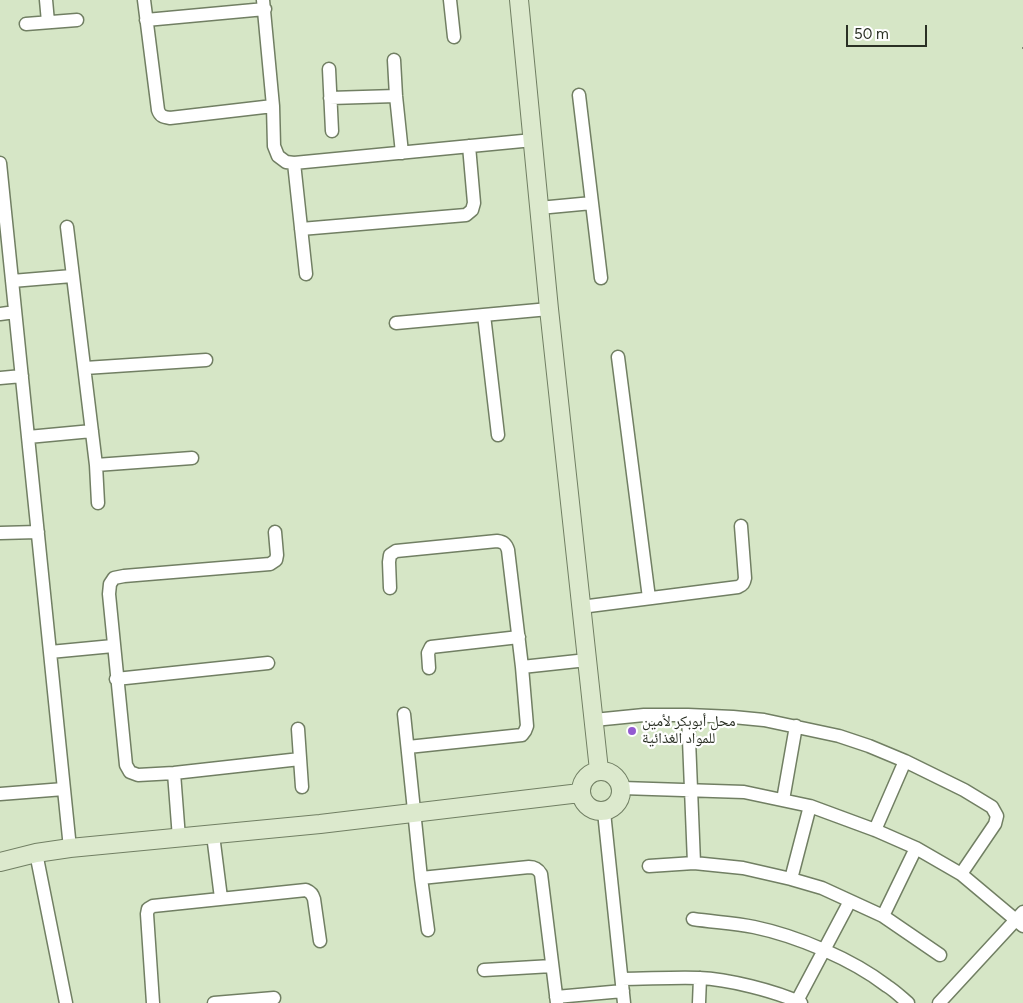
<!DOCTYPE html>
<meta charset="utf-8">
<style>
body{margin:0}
#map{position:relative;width:1023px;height:1003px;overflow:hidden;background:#d6e6c6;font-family:Figtree,sans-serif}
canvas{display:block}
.scale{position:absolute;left:846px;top:25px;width:81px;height:22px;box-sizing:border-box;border:2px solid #2a3024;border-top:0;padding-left:6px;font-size:15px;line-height:18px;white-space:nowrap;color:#2a3024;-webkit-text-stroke:4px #fff;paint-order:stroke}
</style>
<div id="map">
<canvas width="1023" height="1003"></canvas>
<div class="scale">50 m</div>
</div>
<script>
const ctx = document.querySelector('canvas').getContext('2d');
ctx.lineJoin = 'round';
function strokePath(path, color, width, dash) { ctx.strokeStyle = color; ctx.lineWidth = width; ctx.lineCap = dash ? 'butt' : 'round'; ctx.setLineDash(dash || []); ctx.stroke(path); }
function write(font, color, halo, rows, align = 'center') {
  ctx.font = font + ' Figtree,"Noto Naskh Arabic",sans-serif'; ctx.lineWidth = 4.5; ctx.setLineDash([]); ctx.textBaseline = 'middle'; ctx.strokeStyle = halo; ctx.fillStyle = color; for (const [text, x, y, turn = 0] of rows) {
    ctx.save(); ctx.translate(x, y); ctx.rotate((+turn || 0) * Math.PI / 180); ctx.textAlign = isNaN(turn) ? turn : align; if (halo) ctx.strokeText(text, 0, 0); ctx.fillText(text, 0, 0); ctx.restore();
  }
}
const minor = new Path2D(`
 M46 0 48 22
 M144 0 158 110C160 116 163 117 170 118L273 106
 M263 0 273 106 274 146 278 156 286 162 294 163 533 140
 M450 0 454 37
 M146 20 265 9
 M26 24 77 20
 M394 60 396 96 402 153
 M329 69 332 131
 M579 95 601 278
 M330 98 396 96
 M0 163 70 848
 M294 163 306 274
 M539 208 592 203
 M67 227 96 465 98 503
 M301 229 466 215 472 210 474 203 469 146
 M12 281 72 276
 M0 314 15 312
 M484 315 498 435
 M396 323 549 309
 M618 357 649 598
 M85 368 206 360
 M0 378 22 376
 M28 437 92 431
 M96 465 192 458
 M275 532 277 555 276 560 270 564 124 576 114 578 110 584 109 594 126 765 130 772 138 775 174 773 300 759
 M0 533 38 532
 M390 588 389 562 390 555 396 551 497 541C504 542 506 544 508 550L522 667 527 726 525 731 522 735 408 747
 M581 607 738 587C743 585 744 583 745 578L741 526
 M50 652 113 646
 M522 667 587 660
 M429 668 428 653 431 647 519 637
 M116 679 268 663
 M404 714 421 878 428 930
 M688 715 694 863
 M594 720 644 715H688L733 717 764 720 839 736 869 746 905 761 964 790 992 807 997 816 995 824 961 874
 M298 729 302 787
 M174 773 179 838
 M622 788 744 792 810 806 875 830 916 848 961 874 1023 926
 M0 794 64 789
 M783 800 796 726
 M604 812 624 1003
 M875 830 905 761
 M213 835 221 898
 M36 853 66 1003
 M649 866 694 863 743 868 791 879 822 888 883 916 940 955
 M421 878 529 867C535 867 538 869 541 874L557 1003
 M791 879 810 806
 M883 916 916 848
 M693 919C713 922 734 923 754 927 797 936 852 959 887 986 895 991 901 997 908 1003
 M484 970 552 966
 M622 979C647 979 674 977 699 978 728 979 775 991 801 1003
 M556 997 623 991
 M797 1001 850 901
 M153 1003 147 914 148 909 153 906 306 890C311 892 313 895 314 899L320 941
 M214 1003 274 998
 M699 1003 700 978
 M939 1003 1023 912`);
const secondary = new Path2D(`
 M519 0 549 309 599 770
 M581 791a20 20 0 1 1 40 0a20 20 0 1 1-40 0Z
 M0 862 36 853 70 848 320 824 580 793`);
strokePath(minor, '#717f63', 15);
strokePath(secondary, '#717f63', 20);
strokePath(new Path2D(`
 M1022 48H1023`), '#808b75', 2, [4, 4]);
strokePath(minor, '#fff', 12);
strokePath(secondary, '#dce9cd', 18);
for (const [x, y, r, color] of [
 [632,731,5,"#935ad1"]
]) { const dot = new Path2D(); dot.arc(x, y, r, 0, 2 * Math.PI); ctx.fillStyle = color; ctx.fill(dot); strokePath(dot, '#fff', 2); }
write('15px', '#2a3024', '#fff', [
 ["محل أبوبكر لأمين",642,722],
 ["للمواد الغذائية",642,739]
], 'left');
</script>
